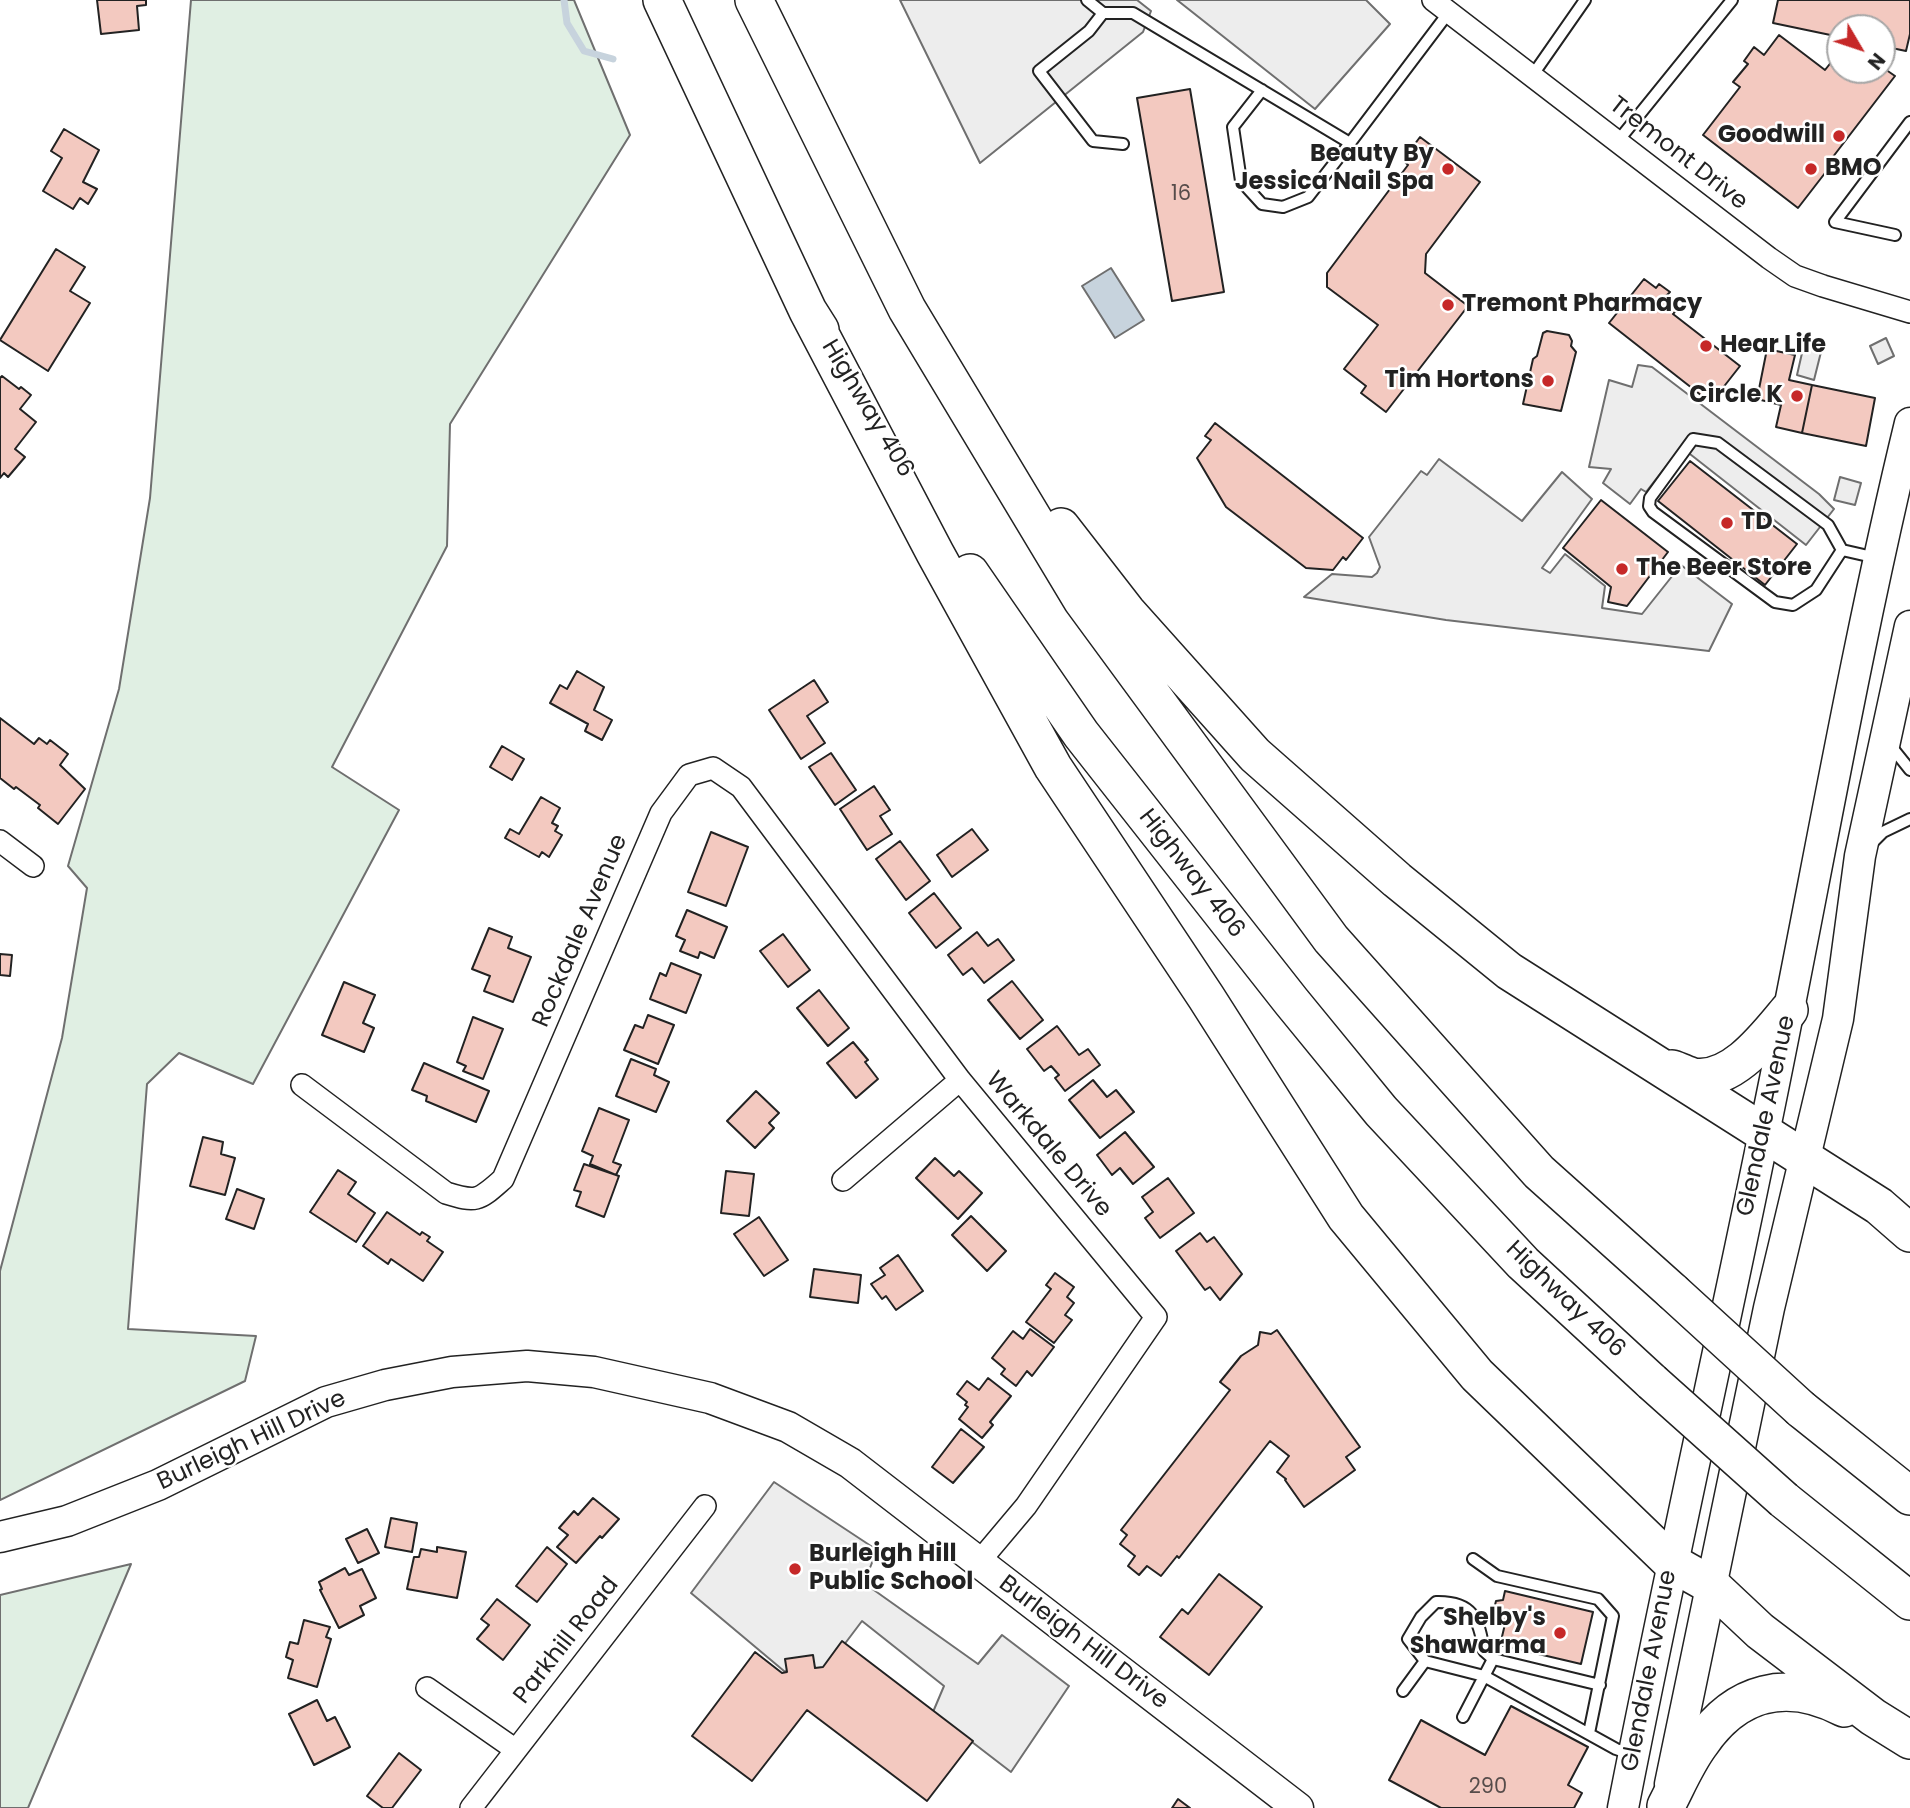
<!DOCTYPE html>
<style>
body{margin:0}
#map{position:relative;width:1910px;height:1808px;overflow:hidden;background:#fff;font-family:Poppins,sans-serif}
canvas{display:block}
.north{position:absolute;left:1826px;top:14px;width:70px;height:70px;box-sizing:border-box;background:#fff;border:2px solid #a7a7a7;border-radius:50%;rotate:129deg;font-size:19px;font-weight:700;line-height:28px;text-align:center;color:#222}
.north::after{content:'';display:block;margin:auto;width:24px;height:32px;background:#c62828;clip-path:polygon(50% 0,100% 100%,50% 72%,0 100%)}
</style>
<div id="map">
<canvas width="1910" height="1808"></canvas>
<div class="north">N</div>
</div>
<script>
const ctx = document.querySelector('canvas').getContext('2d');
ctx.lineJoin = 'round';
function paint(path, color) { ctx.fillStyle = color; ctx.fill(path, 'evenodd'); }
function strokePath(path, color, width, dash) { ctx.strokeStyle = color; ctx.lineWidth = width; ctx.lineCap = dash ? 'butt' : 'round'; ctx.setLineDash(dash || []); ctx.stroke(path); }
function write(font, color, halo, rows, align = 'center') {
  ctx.font = font + ' Poppins,sans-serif'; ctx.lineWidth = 5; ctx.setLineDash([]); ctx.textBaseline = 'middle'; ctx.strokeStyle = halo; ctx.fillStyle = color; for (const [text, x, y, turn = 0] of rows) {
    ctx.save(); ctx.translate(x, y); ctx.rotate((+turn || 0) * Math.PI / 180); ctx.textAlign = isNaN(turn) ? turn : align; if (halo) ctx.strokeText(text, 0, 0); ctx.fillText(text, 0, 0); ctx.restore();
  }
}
const green = new Path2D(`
 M191 0H574L630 135 450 424 447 546 332 767 399 810 253 1084 179 1053 147 1084 128 1329 256 1336 245 1381 0 1500V1271L62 1038 87 888 68 866 119 689 150 498Z
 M131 1564 28 1808H0V1595Z`);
paint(green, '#e0efe3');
strokePath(green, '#6f6f6f', 2);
const parking = new Path2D(`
 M900 0H1137L1151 11 1143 32 980 163Z
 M1177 0H1366L1390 24 1315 109Z
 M1886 338 1894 356 1878 364 1870 346Z
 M1805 340 1823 344 1814 380 1797 375Z
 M1638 365 1652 367 1819 494 1834 509 1806 545 1681 447 1646 492 1641 489 1630 504 1603 483 1611 469 1589 467 1609 380 1632 387Z
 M1439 459 1522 521 1562 472 1592 499 1542 568 1550 573 1565 554 1605 586 1602 608 1642 614 1681 565 1732 604 1709 651 1446 620 1304 597 1332 574 1372 577 1377 573 1380 567 1369 537 1421 471 1427 475Z
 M1840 477 1861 483 1855 505 1834 500Z
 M774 1482 877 1550 864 1583 978 1664 1002 1635 1069 1686 1011 1772 933 1712 944 1686 862 1621 822 1674 784 1671 691 1593Z`);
paint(parking, '#ededed');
strokePath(parking, '#6f6f6f', 2);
const water = new Path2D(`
 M1111 268 1144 320 1115 338 1082 286Z`);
paint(water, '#c7d3dd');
strokePath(water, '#6f6f6f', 2);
strokePath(new Path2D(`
 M564 0 567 23 584 51 613 59`), '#c7d3dd', 7);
const building = new Path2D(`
 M97 0H146V5L137 6 139 30 101 34Z
 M1778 0H1910V34L1906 51 1882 46V28H1840V37L1773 23Z
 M1779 35 1825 70 1840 51V70H1882V67L1895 76 1829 162 1832 164 1798 208 1703 135 1740 87 1733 82 1748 64 1744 61 1754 47 1764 55Z
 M1190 89 1224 292 1172 301 1137 98Z
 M64 129 99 150 83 182 97 189 88 204 80 198 73 209 43 191 62 158 51 151Z
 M1420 137 1480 182 1426 254 1425 273 1468 306 1386 412 1361 393 1366 386 1344 369 1378 325 1327 287V273L1408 165 1403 160Z
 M56 249 85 267 70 291 90 303 48 371 0 340Z
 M1644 279 1656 288 1659 284 1670 292 1666 296 1679 307 1673 314 1740 366 1711 403 1609 323Z
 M1547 331 1569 335 1572 341 1571 346 1576 352 1561 411 1523 404 1533 359 1537 356 1543 333Z
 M1767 349 1795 355 1789 380 1812 385 1802 433 1776 427 1781 405 1757 399Z
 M2 376 19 389 21 387 31 395 20 409 36 422 15 449 25 457 8 477 4 473 0 478V378Z
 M1812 385 1875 398 1866 446 1802 433Z
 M1215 423 1363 538 1346 560 1343 557 1333 570 1306 568 1226 507 1197 458 1211 440 1205 436Z
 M1690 461 1797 544 1765 585 1658 501Z
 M1601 500 1668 552 1627 606 1608 602 1611 587 1563 548Z
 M577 671 604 687 594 710 612 720 602 740 585 731 588 724 550 703 560 685 567 689Z
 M814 680 828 702 807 716 825 743 801 759 769 710Z
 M0 718 34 744 39 738 47 744 50 740 68 754 60 765 85 789 58 824 38 808 40 805 16 787 14 789 0 778Z
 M502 746 524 759 512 780 490 767Z
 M831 753 856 790 835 805 809 767Z
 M874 786 890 810 880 816 892 834 867 850 840 809Z
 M541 797 560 808 552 823 558 826 555 831 562 835 549 857 542 852 539 857 505 838 510 829 519 834Z
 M972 829 988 850 952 877 937 855Z
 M711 832 748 847 726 906 688 892Z
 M900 841 930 881 906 900 876 859Z
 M934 893 961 928 936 948 909 913Z
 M687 910 727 927 714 958 700 952 698 958 680 951 685 940 676 936Z
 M489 928 512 937 508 948 531 957 513 1002 484 991 490 976 472 969Z
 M977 932 988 946 998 939 1014 960 984 983 972 968 963 975 948 955Z
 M783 934 810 970 788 987 760 951Z
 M0 954 12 955 10 976 0 975Z
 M671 963 701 975 686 1013 650 999 660 973 666 976Z
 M1012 981 1043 1020 1020 1039 988 1000Z
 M344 982 375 995 363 1023 374 1028 364 1052 322 1035Z
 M819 990 849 1028 828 1046 797 1008Z
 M648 1015 674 1025 658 1064 624 1050 635 1025 643 1028Z
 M473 1017 503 1029 483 1079 463 1071 466 1066 457 1062Z
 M1057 1026 1079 1055 1088 1049 1100 1065 1065 1091 1055 1078 1059 1075 1051 1066 1044 1071 1027 1049Z
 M853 1042 868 1060 865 1062 878 1079 856 1098 827 1063Z
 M631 1059 656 1069 654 1075 669 1082 656 1112 616 1096Z
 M424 1063 489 1091 476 1122 426 1101 427 1096 412 1090Z
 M1093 1080 1107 1097 1116 1090 1134 1112 1100 1138 1069 1100Z
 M756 1091 779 1113 769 1123 774 1128 755 1148 727 1121Z
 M599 1108 629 1120 613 1162 621 1165 616 1175 590 1164 593 1156 582 1151Z
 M1125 1132 1154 1167 1133 1184 1120 1168 1112 1175 1097 1155Z
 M203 1137 223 1142 221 1154 235 1158 225 1195 190 1186Z
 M935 1158 954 1176 959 1171 982 1193 958 1219 916 1178Z
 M584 1164 619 1176 604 1217 576 1206 581 1192 574 1190Z
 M338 1170 356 1182 348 1194 375 1213 356 1242 310 1212Z
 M726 1171 754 1174 749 1216 721 1213Z
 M1168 1178 1194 1213 1160 1238 1145 1218 1153 1212 1142 1197Z
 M237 1189 264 1199 254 1229 226 1219Z
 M387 1212 420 1235 422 1232 430 1237 427 1241 443 1252 423 1281 391 1259 388 1264 363 1246Z
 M971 1216 1006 1251 987 1271 952 1235Z
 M759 1217 788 1260 764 1276 734 1234Z
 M1200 1233 1207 1242 1214 1237 1242 1274 1220 1300 1210 1287 1205 1290 1176 1251Z
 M898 1255 923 1291 896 1310 886 1296 882 1299 871 1284 885 1275 880 1268Z
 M814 1269 861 1275 858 1303 810 1297Z
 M1055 1273 1074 1287 1067 1297 1074 1303 1065 1315 1072 1320 1054 1343 1026 1322 1051 1289 1046 1285Z
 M1030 1329 1054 1347 1032 1376 1027 1371 1016 1386 1001 1374 1005 1369 992 1358 1013 1331 1023 1339Z
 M1277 1330 1360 1447 1346 1457 1355 1470 1304 1507 1285 1480 1286 1479 1277 1472 1289 1456 1270 1441 1179 1558 1177 1556 1161 1576 1147 1566 1139 1575 1128 1566 1135 1556 1120 1544 1127 1535 1121 1530 1230 1390 1220 1382 1241 1356 1258 1345 1260 1332 1271 1334Z
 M988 1378 1011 1396 990 1422 993 1425 982 1438 959 1419 968 1407 965 1405 967 1402 957 1394 967 1381 979 1390Z
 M961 1429 984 1447 953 1483 932 1467Z
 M593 1498 619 1519 602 1538 600 1536 576 1563 557 1547 568 1535 559 1528 574 1511 578 1515Z
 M391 1518 417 1523 412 1552 385 1547Z
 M367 1529 379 1553 358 1563 346 1539Z
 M437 1547 466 1552 457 1598 407 1589 414 1557H419L421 1549 437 1552Z
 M547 1547 567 1564 537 1602 516 1586Z
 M345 1568 349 1575 362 1569 376 1598 360 1606 364 1615 339 1628 320 1590 322 1589 319 1582Z
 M1219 1574 1262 1607 1209 1675 1160 1637 1182 1609 1188 1614Z
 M1505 1591 1593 1612 1581 1664 1500 1645 1506 1620 1492 1617 1496 1601 1503 1600Z
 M497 1599 530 1625 503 1660 477 1639 489 1625 481 1619Z
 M304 1620 330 1627 326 1637 331 1639 317 1687 288 1678 293 1660 286 1657 290 1642 298 1644Z
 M842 1641 973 1741 927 1801 807 1710 752 1781 692 1736 755 1652 782 1673 787 1672 785 1659 813 1655 815 1668 823 1667Z
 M317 1700 327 1721 335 1717 350 1747 314 1765 289 1714Z
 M1511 1706 1588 1747 1568 1785 1582 1793 1574 1808H1441L1389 1780 1421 1720 1485 1755Z
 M399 1753 421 1770 392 1808H383L367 1796Z
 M1178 1799 1190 1808H1172Z`);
paint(building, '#f3c9c0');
strokePath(building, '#222', 2);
const lane = new Path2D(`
 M1087 0 1103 13
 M1532 76 1585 0
 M1262 90 1233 127 1241 181 1262 204 1283 207 1308 197 1350 143
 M1618 141 1732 0
 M1123 144 1093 141 1039 71 1089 31 1103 13H1133L1350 143 1449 12
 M1895 235 1835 222 1910 122
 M1842 550 1816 590 1793 605 1775 602 1653 512 1649 506 1650 498 1693 439 1718 443 1828 525 1842 550 1877 558
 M1890 745 1910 770
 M1871 844 1883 832 1910 819
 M1473 1559 1497 1576 1598 1599 1613 1616 1589 1733
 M1425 1661 1408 1639 1421 1617 1436 1602C1473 1601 1479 1619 1484 1651L1493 1659 1600 1685
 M1403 1691 1425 1661 1484 1676 1616 1749 1630 1754
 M1463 1717 1493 1659`);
const street = new Path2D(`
 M1433 0 1769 258 1795 276 1823 286 1910 312
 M0 841 33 866
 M302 1085 446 1193C478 1203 479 1200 503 1179L661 813 689 775 713 768 741 787 960 1080 1156 1317 1026 1506 978 1563
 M843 1180 960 1080
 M427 1688 516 1750
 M471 1808 705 1506`);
const secondary = new Path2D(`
 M0 1537 67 1521 158 1485 326 1402 385 1385 452 1372 527 1366 594 1372 710 1398 788 1427 850 1463 1298 1808
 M1670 1784 1769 1308 1838 1019 1860 856 1910 626
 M1623 1808C1667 1582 1718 1358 1764 1133 1813 897 1853 658 1910 423`);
const highway = new Path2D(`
 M662 0 808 311 820 330
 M754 0 907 309 1082 600 1331 939 1539 1172 1673 1292
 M808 311 935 553 1053 767 1206 997 1346 1217 1477 1375 1672 1563 1711 1585 1760 1631 1873 1717 1910 1740
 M1061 527 1127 612 1255 755 1397 880 1509 971 1879 1206 1910 1233
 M970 573 1081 734 1291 1001 1381 1111 1523 1263 1652 1382
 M1672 1069C1679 1071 1686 1075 1693 1077 1733 1083 1767 1036 1789 1010
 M1801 1409 1910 1496
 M1784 1500 1910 1601
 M1666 1806C1677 1785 1686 1763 1700 1744 1736 1691 1787 1678 1844 1708`);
strokePath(lane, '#222', 14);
strokePath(street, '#222', 24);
strokePath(secondary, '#222', 33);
strokePath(highway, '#222', 40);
strokePath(lane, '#fff', 10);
strokePath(street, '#fff', 21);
strokePath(secondary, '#fff', 30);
strokePath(highway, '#fff', 37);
const highwayBridge = new Path2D(`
 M1673 1292 1801 1409
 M1652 1382 1784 1500`);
strokePath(highwayBridge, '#222', 40, []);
strokePath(highwayBridge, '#fff', 37);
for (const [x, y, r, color] of [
 [1839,136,7,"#c62828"],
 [1448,169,7,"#c62828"],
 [1811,169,7,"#c62828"],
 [1448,305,7,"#c62828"],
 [1706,346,7,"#c62828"],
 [1548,381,7,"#c62828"],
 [1797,396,7,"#c62828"],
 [1727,523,7,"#c62828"],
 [1622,569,7,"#c62828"],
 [795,1569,7,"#c62828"],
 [1560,1633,7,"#c62828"]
]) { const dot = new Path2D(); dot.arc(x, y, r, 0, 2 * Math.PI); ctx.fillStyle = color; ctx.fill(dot); strokePath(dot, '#fff', 2.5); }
write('21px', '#564c4a', null, [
 ["16",1181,195],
 ["290",1488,1788]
]);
write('bold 24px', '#222', '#fff', [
 ["Goodwill",1825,136,"right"],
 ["Beauty By",1434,155,"right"],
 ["Jessica Nail Spa",1434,183,"right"],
 ["BMO",1825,169],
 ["Tremont Pharmacy",1462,305],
 ["Hear Life",1720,346],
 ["Tim Hortons",1534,381,"right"],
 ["Circle K",1783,396,"right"],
 ["TD",1741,523],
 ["The Beer Store",1636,569],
 ["Burleigh Hill",809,1555],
 ["Public School",809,1583],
 ["Shelby's",1546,1619,"right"],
 ["Shawarma",1546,1647,"right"]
], 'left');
write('24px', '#222', '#fff', [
 ["Tremont Drive",1678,154,38],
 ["Highway 406",867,409,59],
 ["Highway 406",1191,874,52],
 ["Rockdale Avenue",581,931,-67],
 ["Glendale Avenue",1767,1116,-78],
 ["Warkdale Drive",1048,1145,50],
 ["Highway 406",1565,1300,44],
 ["Burleigh Hill Drive",252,1441,-25],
 ["Parkhill Road",567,1641,-52],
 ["Burleigh Hill Drive",1083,1643,37],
 ["Glendale Avenue",1650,1671,-79]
]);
</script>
